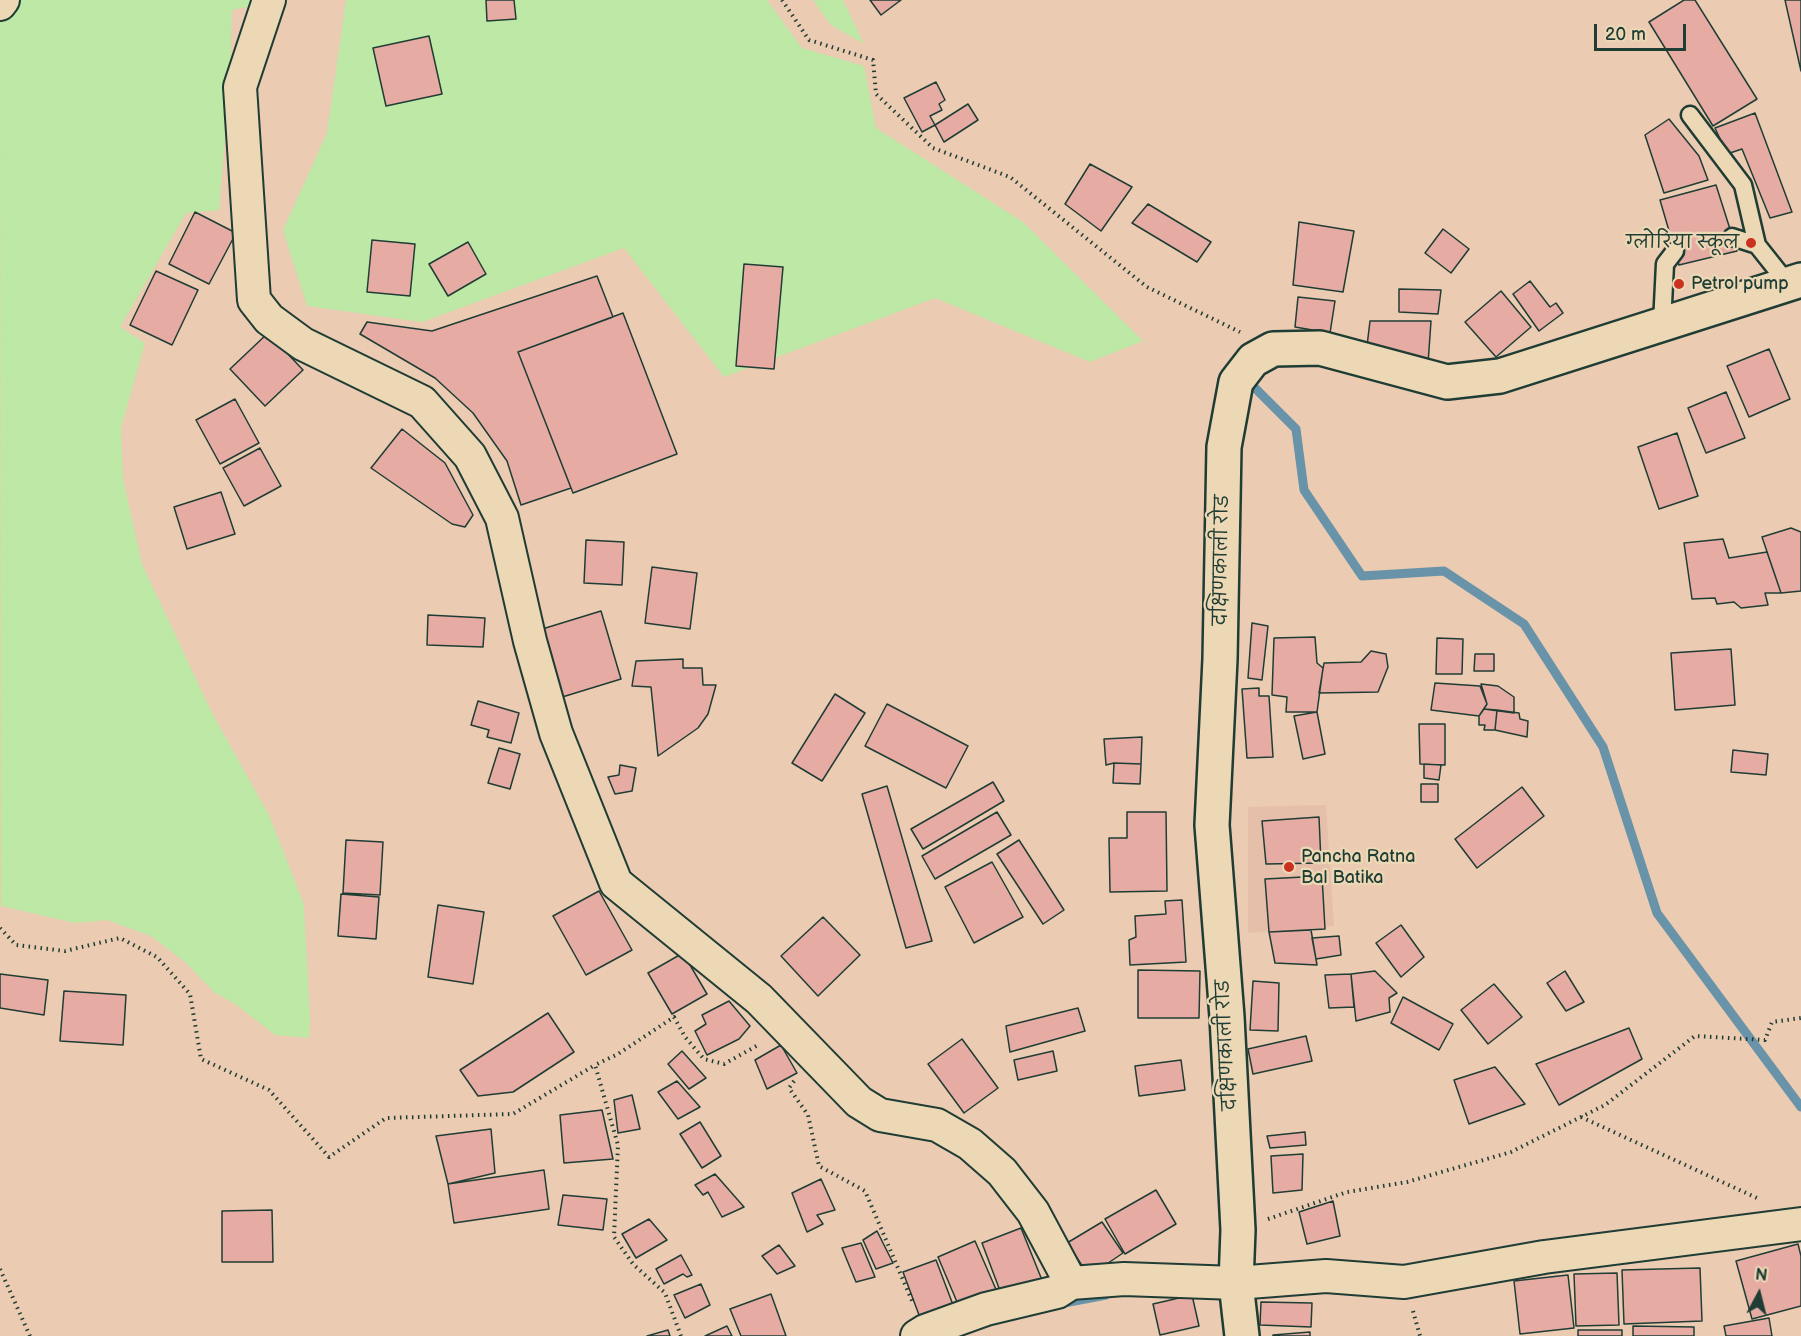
<!DOCTYPE html>
<meta charset="utf-8">
<style>
body{margin:0}
#map{position:relative;width:1801px;height:1336px;overflow:hidden;background:#ebcbb1;font-family:"Balsamiq Sans",sans-serif}
canvas{display:block}
.north{position:absolute;left:1729px;top:1264px;width:60px;height:60px;-webkit-text-stroke:4px #edd8b6;paint-order:stroke;rotate:7deg;font-size:16px;font-weight:700;line-height:24px;text-align:center;color:#1f3d34}
.north::after{content:'';display:block;margin:auto;width:21px;height:27px;background:#1f3d34;clip-path:polygon(50% 0,100% 100%,50% 72%,0 100%)}
.scale{position:absolute;left:1594px;top:24px;width:92px;height:27px;box-sizing:border-box;border:3px solid #1f3d34;border-top:0;padding-left:8px;font-size:18px;line-height:21px;white-space:nowrap;color:#1f3d34;-webkit-text-stroke:4px #edd8b6;paint-order:stroke}
</style>
<div id="map">
<canvas width="1801" height="1336"></canvas>
<div class="north">N</div>
<div class="scale">20 m</div>
</div>
<script>
const ctx = document.querySelector('canvas').getContext('2d');
ctx.lineJoin = 'round';
function paint(path, color) { ctx.fillStyle = color; ctx.fill(path, 'evenodd'); }
function strokePath(path, color, width, dash) { ctx.strokeStyle = color; ctx.lineWidth = width; ctx.lineCap = dash ? 'butt' : 'round'; ctx.setLineDash(dash || []); ctx.stroke(path); }
function write(font, color, halo, rows, align = 'center') {
  ctx.font = font + ' "Balsamiq Sans","Playpen Sans Deva",sans-serif'; ctx.lineWidth = 4.5; ctx.setLineDash([]); ctx.textBaseline = 'middle'; ctx.strokeStyle = halo; ctx.fillStyle = color; for (const [text, x, y, turn = 0] of rows) {
    ctx.save(); ctx.translate(x, y); ctx.rotate((+turn || 0) * Math.PI / 180); ctx.textAlign = isNaN(turn) ? turn : align; if (halo) ctx.strokeText(text, 0, 0); ctx.fillText(text, 0, 0); ctx.restore();
  }
}
paint(new Path2D(`
 M1326 805 1334 926 1248 933V807Z`), '#e6bfab');
paint(new Path2D(`
 M13 0H258L256 5 232 10 230 81 219 210 186 213 120 327 145 343 121 428 123 479 142 564 212 713 269 815 304 905 310 1019 309 1038 275 1035 238 1006 214 992 185 962 151 936 107 920 75 923 1 906 0 19Z
 M346 0H767L802 48 864 66 876 128 1023 222 1143 341 1090 362 935 298 724 377 624 248 422 322 307 306 283 230 327 133Z
 M813 0H843L864 44 831 25Z`), '#bde8a5');
strokePath(new Path2D(`
 M1248 381 1296 429 1304 490 1362 576 1444 571 1524 624 1603 747 1657 913 1801 1107
 M1064 1303 1106 1295`), '#6893a8', 9);
const building = new Path2D(`
 M486 0H514L516 19 487 21Z
 M870 0H901L881 15Z
 M1684 0H1695L1757 99 1713 126 1649 22Z
 M1785 0H1801V71Z
 M429 36 442 94 386 106 373 48Z
 M936 82 945 100 939 104 942 110 930 116 935 125 922 132 904 98Z
 M968 104 978 120 944 142 935 125Z
 M1755 113 1792 212 1770 218 1742 149 1727 154 1715 128Z
 M1669 119 1699 156 1708 180 1664 193 1645 135Z
 M1090 164 1132 187 1101 231 1065 204Z
 M1716 185 1737 251 1679 265 1660 200Z
 M1148 204 1211 242 1197 262 1132 223Z
 M195 212 236 233 209 284 169 264Z
 M1299 222 1354 231 1343 292 1293 285Z
 M1443 229 1469 249 1451 273 1425 253Z
 M372 240 415 244 410 296 367 292Z
 M468 242 486 274 448 296 429 264Z
 M744 264 783 267 774 369 736 366Z
 M156 271 198 290 172 345 130 325Z
 M597 276 613 317 518 352 571 488 521 505 507 461 473 413 435 378 360 334 367 322 432 331Z
 M1530 281 1550 307 1556 303 1563 313 1539 331 1513 294Z
 M1399 289 1441 290 1438 314 1399 312Z
 M1501 291 1531 327 1496 357 1465 322Z
 M1298 297 1335 301 1330 333 1295 327Z
 M623 313 677 454 573 493 518 352Z
 M1370 321H1431L1428 364 1366 354Z
 M268 333 303 370 265 406 230 369Z
 M1769 349 1790 399 1749 417 1727 366Z
 M1726 392 1745 438 1706 453 1688 408Z
 M235 399 259 443 220 464 196 420Z
 M402 429 445 463 473 515 465 527 452 524 371 468Z
 M1677 433 1698 496 1659 509 1638 447Z
 M260 448 281 486 244 506 223 468Z
 M221 492 235 534 187 549 174 507Z
 M1791 528 1801 532V591L1781 593 1762 537Z
 M1723 539 1729 558 1767 552 1781 593H1765L1768 605 1741 608 1734 602 1717 604 1715 598 1692 599 1684 543Z
 M586 540 624 542 622 585 584 583Z
 M652 567 697 573 690 629 645 623Z
 M601 611 621 679 559 698 539 630Z
 M428 615 485 618 483 647 427 645Z
 M1252 623 1268 626 1262 680 1248 678Z
 M1315 637 1317 663 1323 668 1317 712H1286L1287 697 1272 695 1274 638Z
 M1437 638 1463 639 1462 674H1436Z
 M1731 649 1735 705 1675 710 1671 653Z
 M1371 651 1386 654 1388 667 1378 692 1319 693 1324 663 1361 662Z
 M1475 654H1494V671H1474Z
 M683 659V668H702L703 685H716L708 714 698 728 658 756 651 687 632 686 636 661Z
 M1435 683 1480 686 1487 704 1479 716 1431 710Z
 M1481 684 1498 686 1514 697V713L1484 709 1487 704Z
 M1259 688V696H1269L1273 757 1247 758 1242 689Z
 M835 694 865 713 822 781 792 763Z
 M478 701 519 713 511 743 487 737 489 730 471 725Z
 M887 704 968 746 946 788 865 746Z
 M1484 709 1497 710 1495 730H1484L1485 725H1479V716Z
 M1497 710 1519 713 1520 719 1528 721 1527 737 1495 730Z
 M1317 712 1325 754 1303 759 1294 716Z
 M1419 724H1445V765L1420 764Z
 M1142 737 1141 764 1114 763 1106 765 1104 739Z
 M499 748 520 754 510 789 488 783Z
 M1733 750 1768 754 1766 775 1731 772Z
 M1114 763 1141 764 1140 784 1113 783Z
 M1424 764 1441 765 1439 780 1424 778Z
 M620 765 636 768 632 791 615 794 608 777 619 775Z
 M993 782 1004 801 923 849 911 829Z
 M1421 784H1438V802H1421Z
 M887 786 932 941 906 948 862 794Z
 M1522 787 1544 816 1477 868 1455 839Z
 M997 812 1011 835 935 879 922 856Z
 M1127 812H1166L1167 891 1110 892 1109 838H1127Z
 M1319 817 1321 863 1266 864 1262 821Z
 M346 840 383 842 380 895 343 893Z
 M1019 840 1064 910 1043 924 997 854Z
 M992 862 1023 917 974 943 945 887Z
 M1322 876 1325 929 1269 932 1265 879Z
 M599 891 632 950 586 975 553 916Z
 M341 894 379 897 376 939 338 936Z
 M1182 900 1186 962 1130 965 1129 940 1136 937 1135 916 1166 914 1165 901Z
 M438 905 484 912 473 984 428 977Z
 M823 917 860 955 818 996 781 956Z
 M1401 925 1424 957 1401 977 1376 943Z
 M1311 930 1317 965 1275 963 1269 932Z
 M1339 936 1341 955 1316 959 1312 938Z
 M683 953 707 994 672 1014 648 973Z
 M1138 970 1200 971 1199 1018H1138Z
 M1375 971 1397 993 1389 998 1390 1012 1356 1021 1351 974Z
 M1565 971 1584 1002 1566 1011 1547 983Z
 M0 974 48 980 44 1015 0 1008Z
 M1351 974 1354 1007 1329 1008 1325 975Z
 M1253 981 1279 983 1278 1031 1250 1030Z
 M1494 984 1522 1017 1488 1044 1461 1010Z
 M64 991 126 995 123 1045 60 1041Z
 M1403 997 1453 1024 1439 1050 1391 1023Z
 M729 1001 750 1026 739 1039 707 1055 695 1031 706 1024 702 1015Z
 M1078 1008 1085 1031 1010 1052 1006 1026Z
 M548 1013 574 1052 513 1092 478 1096 460 1070Z
 M1629 1028 1642 1059 1559 1105 1536 1064Z
 M1306 1036 1312 1061 1253 1074 1248 1049Z
 M962 1039 998 1088 964 1113 928 1064Z
 M781 1045 797 1073 767 1089 755 1060Z
 M682 1051 706 1078 689 1089 668 1064Z
 M1053 1051 1057 1071 1018 1080 1014 1060Z
 M1181 1060 1185 1090 1139 1096 1135 1066Z
 M1495 1067 1525 1104 1469 1124 1454 1080Z
 M677 1081 700 1107 678 1119 658 1092Z
 M632 1095 640 1129 618 1133 614 1100Z
 M602 1110 613 1159 564 1163 560 1115Z
 M700 1122 721 1156 702 1168 680 1134Z
 M491 1129 495 1173 448 1184 436 1136Z
 M1305 1132 1306 1145 1270 1148 1267 1136Z
 M1303 1154 1302 1190 1273 1193 1271 1156Z
 M544 1170 549 1209 454 1223 448 1184Z
 M715 1174 744 1207 722 1217 708 1192 703 1195 695 1185Z
 M821 1179 835 1210 817 1215 823 1224 807 1232 792 1193Z
 M1156 1190 1176 1224 1125 1254 1105 1219Z
 M563 1195 607 1199 603 1230 558 1225Z
 M1333 1201 1340 1236 1307 1244 1299 1212Z
 M272 1210 273 1262H222V1211Z
 M649 1219 667 1240 636 1258 622 1234Z
 M1102 1222 1123 1253 1089 1276 1067 1243Z
 M1021 1228 1042 1280 1002 1296 982 1243Z
 M877 1231 893 1263 876 1269 863 1240Z
 M975 1241 998 1294 960 1309 938 1257Z
 M861 1243 875 1277 856 1282 842 1248Z
 M1798 1244 1801 1256V1306L1752 1319 1736 1261Z
 M779 1245 795 1266 777 1274 762 1256Z
 M681 1255 692 1275 687 1277 683 1274 664 1284 656 1269Z
 M936 1260 955 1310 922 1323 903 1272Z
 M1700 1268 1702 1321 1624 1324 1622 1270Z
 M1617 1273 1619 1325 1576 1326 1574 1274Z
 M1568 1275 1574 1328 1520 1334 1514 1281Z
 M701 1284 710 1305 685 1318 674 1295Z
 M771 1294 786 1336H741L730 1309Z
 M1192 1295 1199 1326 1160 1335 1153 1304Z
 M1261 1302 1312 1303 1311 1327 1260 1325Z
 M1769 1318 1772 1336H1726L1724 1326Z
 M727 1326 732 1336H705Z
 M1633 1326 1694 1327V1336H1633Z
 M668 1330 670 1336H647Z
 M1578 1330H1622V1336H1578Z
 M1310 1332V1336H1273V1335Z`);
paint(building, '#e6aca4');
strokePath(building, '#1f3d34', 1.5);
const service = new Path2D(`
 M1690 115 1743 185 1757 245
 M1732 237 1757 245 1788 284
 M1662 324 1665 264 1675 251`);
const minor = new Path2D(`
 M269 0 240 87 254 300 269 319 303 344 422 402 470 456 502 518 530 641 556 733 616 883 759 999 859 1102 880 1115 937 1125 970 1144 1002 1172 1033 1212 1071 1283 1124 1279 1236 1283 1326 1276 1404 1282 1544 1257 1801 1224
 M0 4 3 0
 M917 1336 925 1331 986 1309 1057 1292 1071 1283`);
const secondary = new Path2D(`
 M1242 1336 1236 1283 1238 1230 1227 1017 1212 825 1220 659 1224 447 1236 382 1253 360 1273 349 1320 348 1447 382 1500 376 1801 280`);
strokePath(service, '#1f3d34', 21);
strokePath(minor, '#1f3d34', 36);
strokePath(secondary, '#1f3d34', 38);
strokePath(new Path2D(`
 M782 0 809 40 873 60 876 94 933 148 1010 177 1147 287 1240 332
 M0 928 16 945 65 951 120 938 157 957 190 994 201 1059 269 1090 329 1157 386 1118 513 1114 595 1065
 M794 1081 789 1088 808 1115 819 1166 865 1191 913 1303
 M1581 1117 1757 1198
 M1268 1219 1347 1192 1407 1182 1511 1152 1605 1105 1695 1036 1765 1040 1772 1022 1801 1018
 M0 1269 30 1336
 M1413 1311 1420 1336
 M681 1336 665 1293 633 1264 614 1237 618 1145 595 1065 618 1054 674 1017 685 1037 704 1059 724 1064 760 1044`), '#1f3d34', 4, [1.5, 4.5]);
strokePath(service, '#edd8b6', 16);
strokePath(minor, '#edd8b6', 32);
strokePath(secondary, '#edd8b6', 33);
for (const [x, y, r, color] of [
 [1751,243,6,"#c8321e"],
 [1679,284,6,"#c8321e"],
 [1289,867,6,"#c8321e"]
]) { const dot = new Path2D(); dot.arc(x, y, r, 0, 2 * Math.PI); ctx.fillStyle = color; ctx.fill(dot); strokePath(dot, '#edd8b6', 2); }
write('18px', '#1f3d34', '#edd8b6', [
 ["ग्लोरिया स्कूल",1739,243,"right"],
 ["Petrol pump",1691,284],
 ["Pancha Ratna",1301,857],
 ["Bal Batika",1301,878]
], 'left');
write('18px', '#1f3d34', '#edd8b6', [
 ["दक्षिणकाली रोड",1222,560,-89],
 ["दक्षिणकाली रोड",1227,1045,-93]
]);
</script>
